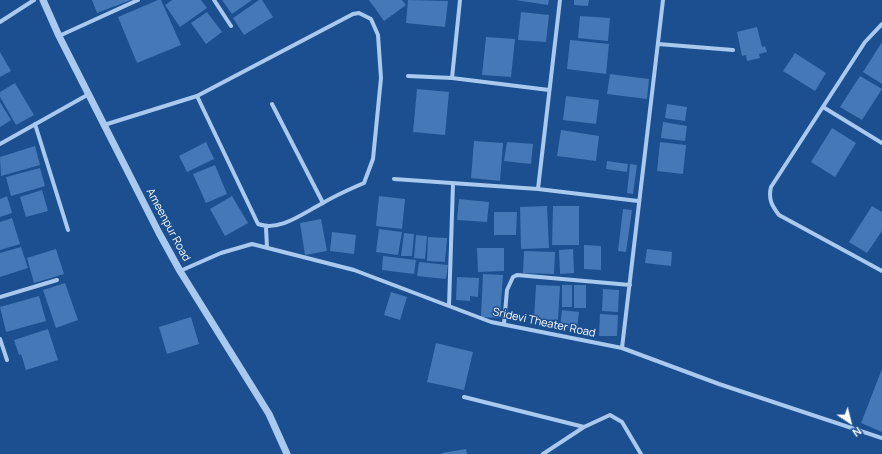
<!DOCTYPE html>
<style>
body{margin:0}
#map{position:relative;width:882px;height:454px;overflow:hidden;background:#1b4f8f;font-family:Manrope,sans-serif}
canvas{display:block}
.north{position:absolute;left:830px;top:402px;width:40px;height:40px;-webkit-text-stroke:3px #1b4f8f;paint-order:stroke;rotate:145deg;font-size:11px;font-weight:700;line-height:16px;text-align:center;color:#fff}
.north::after{content:'';display:block;margin:auto;width:14px;height:18px;background:#fff;clip-path:polygon(50% 0,100% 100%,50% 72%,0 100%)}
</style>
<div id="map">
<canvas width="882" height="454"></canvas>
<div class="north">N</div>
</div>
<script>
const ctx = document.querySelector('canvas').getContext('2d');
ctx.lineJoin = 'round';
function paint(path, color) { ctx.fillStyle = color; ctx.fill(path, 'evenodd'); }
function strokePath(path, color, width, dash) { ctx.strokeStyle = color; ctx.lineWidth = width; ctx.lineCap = dash ? 'butt' : 'round'; ctx.setLineDash(dash || []); ctx.stroke(path); }
function write(font, color, halo, rows, align = 'center') {
  ctx.font = font + ' Manrope,sans-serif'; ctx.lineWidth = 3; ctx.setLineDash([]); ctx.textBaseline = 'middle'; ctx.strokeStyle = halo; ctx.fillStyle = color; for (const [text, x, y, turn = 0] of rows) {
    ctx.save(); ctx.translate(x, y); ctx.rotate((+turn || 0) * Math.PI / 180); ctx.textAlign = isNaN(turn) ? turn : align; if (halo) ctx.strokeText(text, 0, 0); ctx.fillText(text, 0, 0); ctx.restore();
  }
}
paint(new Path2D(`
 M92 0H131L97 13Z
 M158 0H161L181 45 137 63 118 17Z
 M172 0H201L207 8 180 27 165 5Z
 M222 0H252L232 14Z
 M259 0H262L273 17 244 35 233 18Z
 M369 0H402L406 5 384 21Z
 M408 0 448 1 445 27 406 23Z
 M515 0H549L548 5Z
 M574 0H589L588 6 574 5Z
 M207 12 222 32 206 44 191 23Z
 M521 12 549 15 546 42 518 40Z
 M580 16 610 18 608 41 578 38Z
 M757 27 762 47 765 46 767 52 759 54 760 58 747 61 746 55 742 56 737 32Z
 M486 37 515 39 511 77 482 75Z
 M570 40 609 44 606 74 567 69Z
 M882 42V84L863 72Z
 M0 52 11 71 0 77Z
 M795 53 826 73 815 91 783 71Z
 M610 74 649 79 647 99 607 94Z
 M860 76 882 89 862 120 840 107Z
 M15 83 34 115 16 125 0 97V92Z
 M417 89 449 92 445 135 413 132Z
 M566 96 599 100 596 124 563 120Z
 M0 102 11 120 0 127Z
 M667 104 687 107 685 121 665 118Z
 M663 122 687 126 685 141 661 138Z
 M832 128 856 143 835 177 811 162Z
 M561 130 599 136 596 161 557 156Z
 M474 141 503 143 500 181 471 178Z
 M206 142 214 159 187 172 179 156Z
 M507 142 533 144 531 164 504 161Z
 M660 142 686 145 683 174 657 171Z
 M35 146 40 165 1 176 0 157Z
 M607 161 628 164 627 172 606 169Z
 M630 164 637 165 633 194 627 193Z
 M215 165 227 194 206 203 193 174Z
 M40 168 45 186 11 196 6 177Z
 M42 190 48 211 26 217 20 197Z
 M7 196 12 213 0 217V199Z
 M232 196 248 223 225 236 210 209Z
 M379 196 405 199 402 229 376 226Z
 M459 199 489 202 487 222 457 220Z
 M547 206 549 248 521 249 520 207Z
 M553 206H579V245H552Z
 M872 206 882 212V231L867 253 849 242Z
 M623 209 632 210 626 252 618 251Z
 M494 212H517L516 235H494Z
 M12 218 20 244 0 250V222Z
 M321 219 327 251 305 255 300 223Z
 M379 229 402 232 398 255 376 252Z
 M332 232 356 235 354 254 330 251Z
 M404 233 414 234 412 256H401Z
 M416 235 427 236 425 259 414 258Z
 M428 237 447 238 445 262 427 261Z
 M584 245 601 246V270L584 269Z
 M21 247 28 268 0 277V253Z
 M477 248H504V271L478 272Z
 M56 249 64 274 34 283 27 258Z
 M573 249 574 273 560 274 559 250Z
 M647 249 672 252 671 266 645 263Z
 M524 251 555 252 554 274 523 273Z
 M383 256 416 260 414 274 382 270Z
 M419 262 448 265 446 279 417 276Z
 M483 274 503 275 500 318 481 317Z
 M457 277 479 278 478 297 470 296V301L456 300Z
 M65 283 78 320 56 328 43 290Z
 M536 285 560 286 558 320 534 319Z
 M562 285H572V307H562Z
 M574 285H586V308H574Z
 M603 289 619 290 618 312 602 311Z
 M391 292 407 297 400 320 384 315Z
 M39 296 46 321 6 332 0 307Z
 M562 310 579 312 577 329 560 327Z
 M600 314 618 315 617 336H599Z
 M191 317 199 344 167 354 159 327Z
 M48 329 58 360 26 370 21 354 19 355 14 340Z
 M436 343 473 352 464 390 427 382Z
 M882 369V432L861 423Z
 M466 449 467 454H442V453Z`), '#4478b7');
strokePath(new Path2D(`
 M214 0 231 26
 M460 0 452 78 549 90
 M0 22 34 0
 M882 24 865 42 771 187C768 199 772 206 779 215L882 271
 M59 36 138 0
 M658 44 733 50
 M408 76 452 78
 M272 104 323 203
 M823 107 882 143
 M35 124 68 230
 M104 125 197 96 353 14 359 13 371 19 378 35 381 78 373 159 364 183C350 189 336 195 323 203 303 213 280 232 258 224L197 96
 M0 144 89 94
 M394 179 538 189 638 201
 M538 189 560 0
 M266 227 267 248
 M180 271 221 253 252 244 354 270 491 322 622 348 719 384 882 438
 M0 297 57 280
 M449 306 453 184
 M504 324 507 290 513 277 517 275 630 285
 M0 339 7 360
 M622 348 663 0
 M464 397 584 427
 M543 454 584 427 610 415 622 422 641 454`), '#a9c9ee', 4);
strokePath(new Path2D(`
 M43 0 59 36 159 233 180 271 269 414 287 454`), '#a9c9ee', 7);
write('11px', '#fff', '#1b4f8f', [
 ["Ameenpur Road",168,225,62],
 ["Sridevi Theater Road",544,323,12]
]);
</script>
